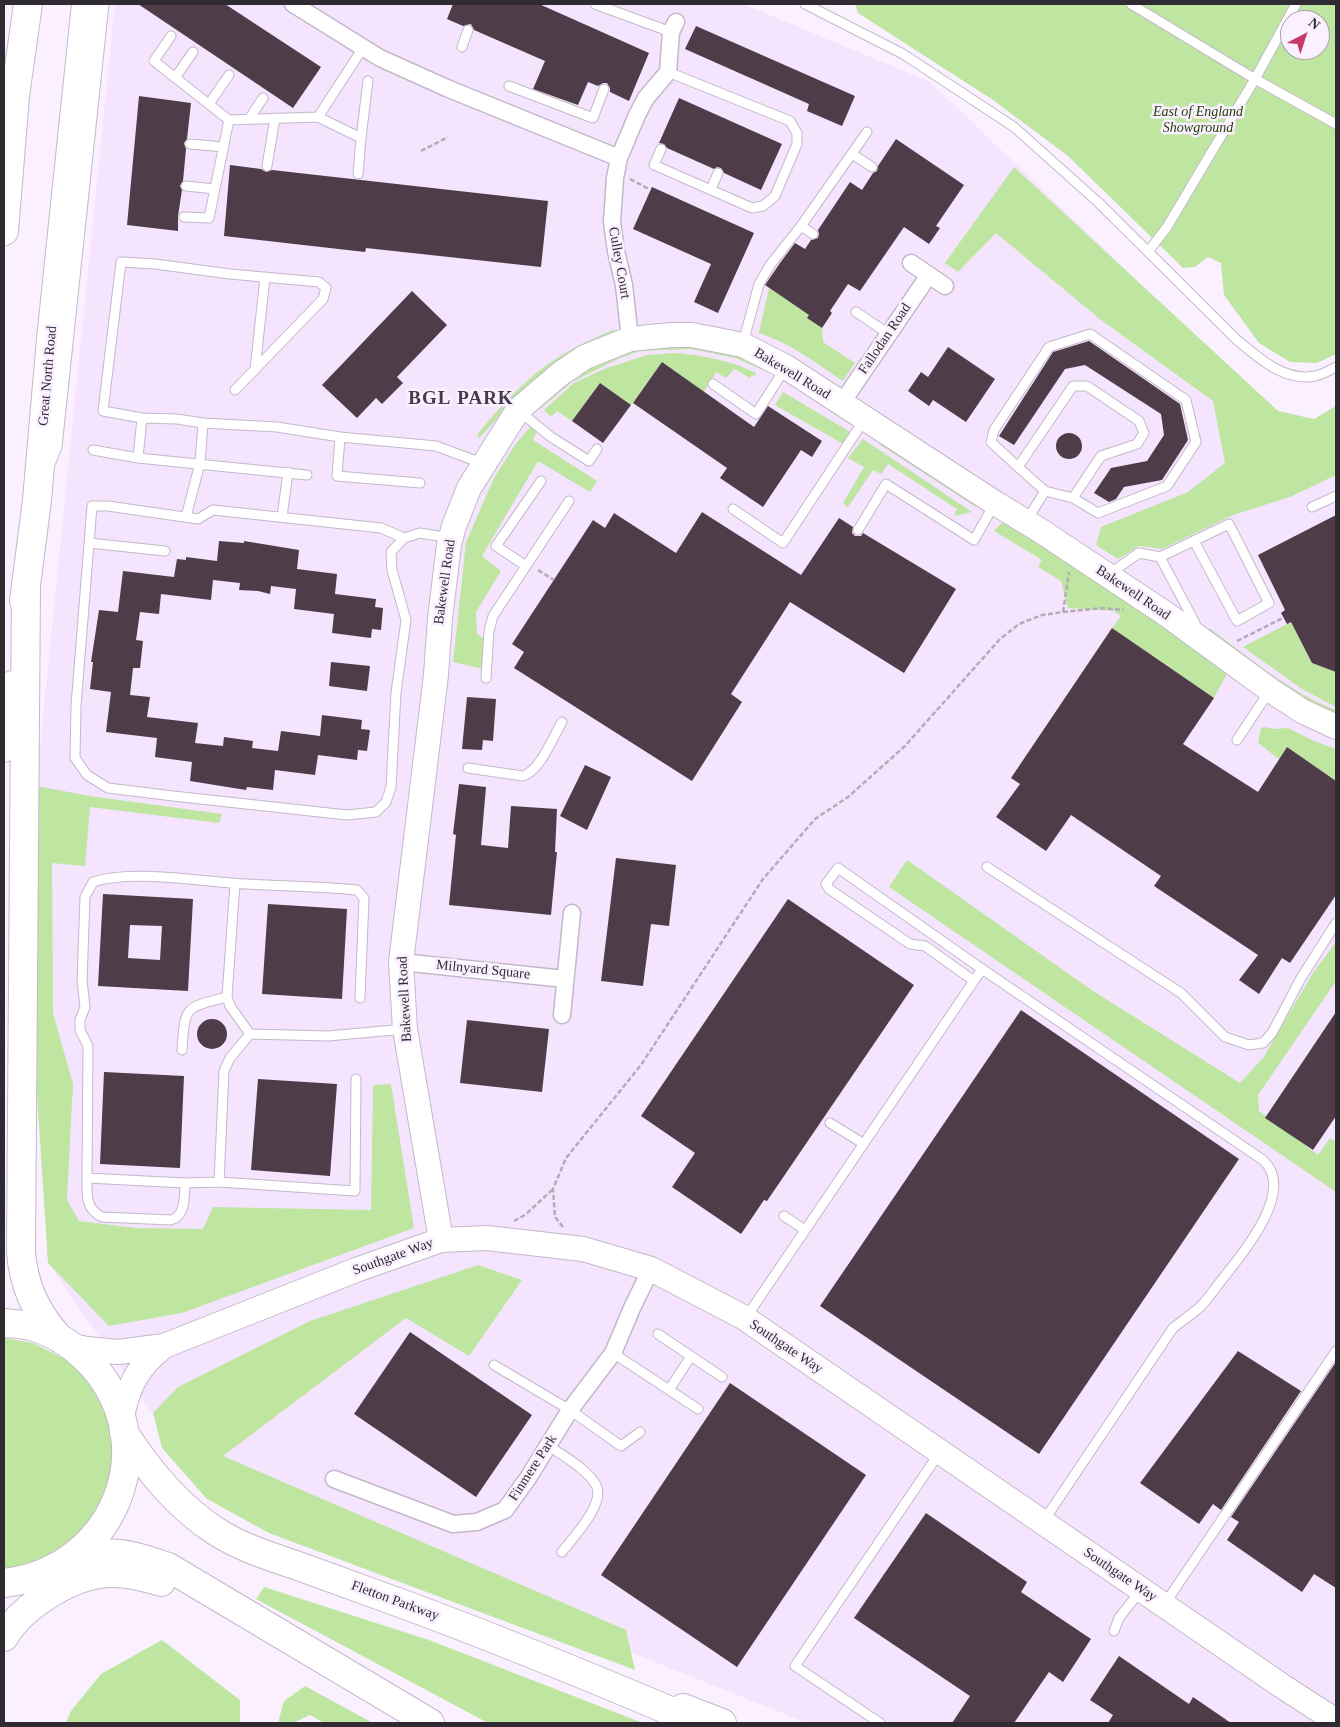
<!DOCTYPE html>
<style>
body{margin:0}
#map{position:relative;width:1340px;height:1727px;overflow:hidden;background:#faf0ff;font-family:Georgia,serif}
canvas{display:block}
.frame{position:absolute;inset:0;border:5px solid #302b32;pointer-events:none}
.north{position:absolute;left:1280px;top:10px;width:50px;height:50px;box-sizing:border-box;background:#faf0ff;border:1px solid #a9a1ad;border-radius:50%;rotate:40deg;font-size:14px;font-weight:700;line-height:20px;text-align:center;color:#302b32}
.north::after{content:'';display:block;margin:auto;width:18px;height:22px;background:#c73a68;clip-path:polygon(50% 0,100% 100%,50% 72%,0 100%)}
</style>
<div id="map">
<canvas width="1340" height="1727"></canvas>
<div class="frame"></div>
<div class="north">N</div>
</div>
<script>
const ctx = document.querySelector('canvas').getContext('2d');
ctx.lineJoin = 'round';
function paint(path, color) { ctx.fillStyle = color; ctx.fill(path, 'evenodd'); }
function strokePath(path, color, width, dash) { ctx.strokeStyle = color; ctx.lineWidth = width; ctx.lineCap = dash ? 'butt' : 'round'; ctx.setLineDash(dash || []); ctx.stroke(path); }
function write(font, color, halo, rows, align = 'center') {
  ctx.font = font + ' Georgia,serif'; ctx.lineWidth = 5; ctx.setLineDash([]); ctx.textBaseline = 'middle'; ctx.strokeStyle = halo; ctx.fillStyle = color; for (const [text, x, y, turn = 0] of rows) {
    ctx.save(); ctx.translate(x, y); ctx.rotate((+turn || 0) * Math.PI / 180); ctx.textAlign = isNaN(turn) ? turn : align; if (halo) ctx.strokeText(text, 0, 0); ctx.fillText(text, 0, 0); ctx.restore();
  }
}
paint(new Path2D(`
 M115 4H743L930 82 1269 407 1294 436 1336 410V1723H807L533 1613 181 1454 48 1263 34 1048 36 786Z`), '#f5e4fd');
paint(new Path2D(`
 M855 4H1336V354L1317 363 1290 362 1259 343 1224 295 1221 263 1208 257 1195 267 1183 268 1068 156 993 100 858 13ZM1290 20H1320V50H1290Z
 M1014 167 1278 411 1314 419 1336 406V475L1290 497 1233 515 1162 549 1139 546 1118 559 1096 545 1101 527 1188 492 1225 463 1213 401 1101 320 996 233 958 272 945 263Z
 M769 288 809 315 807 318 822 328 823 342 855 363 843 381C816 363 790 343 759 333Z
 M615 329V333L509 406 479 438 477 435C502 404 531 372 567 352 582 343 599 336 615 329Z
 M686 342 741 351 774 370 773 374 735 358 691 349 640 351 620 358 572 382 540 409 534 403 571 373 617 353Z
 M675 353C707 356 728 360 756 373L755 376 752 375 750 378 734 369 726 378 716 372 704 392 662 362 631 405 600 383 572 421 557 411 551 417 544 410 574 383 604 369 647 355Z
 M783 392 852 433 845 445 775 405Z
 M531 426 537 430 533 440 597 481 590 492 538 461 482 556 501 571 476 612 477 634 485 640 483 669 453 662 466 542 494 478 515 445Z
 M863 439 972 512 954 516 957 509 888 464 881 474 873 470 848 507 843 503 864 467 848 458Z
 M887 442 973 497 976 507 879 444Z
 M1005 520 1229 670 1214 698 1112 628 1121 616 1114 611 1068 608 1061 581 1038 567 1042 560 994 531Z
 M1291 622 1312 663 1336 672V707L1302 689 1243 647Z
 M1209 628C1249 657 1289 692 1336 710V719L1313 709 1209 632Z
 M1264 727 1274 729 1288 728 1314 741 1336 749V781L1287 747 1279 759 1258 743 1261 728Z
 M36 786 90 796 222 814 219 823 90 807 85 866 52 863 53 1013 73 1084 67 1200 79 1221 136 1228 203 1229 213 1207 371 1210 373 1085 391 1084 414 1228 182 1313 109 1326 48 1263 34 1048Z
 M907 860 1093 991 1240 1083 1263 1058 1313 973 1336 942V981L1258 1095 1259 1111 1318 1155 1330 1138 1336 1142V1192L889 887Z
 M478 1265 522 1280 469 1356 406 1318 223 1456 626 1630 635 1670 269 1533 207 1499 162 1448 153 1413 178 1387 310 1321Z
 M4 1338 33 1343 75 1364 105 1399 120 1450 110 1498 71 1548 29 1572 4 1570Z
 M264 1587 429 1640 643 1723H488L256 1599Z
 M162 1640 240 1700V1723H66L71 1711 101 1674Z
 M305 1686 373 1723H324L310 1715 293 1723H278L284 1701Z`), '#bee6a1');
paint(new Path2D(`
 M138 4H225L321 67 293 108Z
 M453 4H539L649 53 629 101 610 92V88L607 83H603L598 86 588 82 578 105 533 89 545 61 474 30 471 24 463 26 447 19Z
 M696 26 855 96 842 126 807 111 809 104 685 49Z
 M139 96 191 103 187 139 184 143 186 149 183 181 180 186 182 190 178 216V231L127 225Z
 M679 98 782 144 761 190 724 173 721 168 717 167 714 169 667 148 664 144 659 143Z
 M896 139 964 185 936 226 940 228 929 244 904 227 860 291 848 284 830 311 832 313 822 328 807 318 809 315 765 285 780 263 795 243 805 249 811 240 818 238 819 234 818 230 850 182 862 190 873 173 877 171 878 166Z
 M230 165 261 169 266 172 272 170 548 201 541 267 366 248 365 252 224 236Z
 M652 187 754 233 718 313 694 302 711 264 633 229Z
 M412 291 447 325 397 377 403 383 382 404 376 398 357 418 322 385Z
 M1089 341 1180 404 1188 440 1162 480 1124 487 1116 499 1109 502 1094 493 1111 468 1147 461 1164 435 1161 414 1085 365 1065 369 1014 445 999 436 1053 352Z
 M948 347 995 379 966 422 933 400 929 406 908 391 921 372 928 377Z
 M662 362 754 427 768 406 822 441 812 457 801 450 763 507 720 478 727 468 633 403Z
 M600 383 631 405 603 443 572 421Z
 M1056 446a13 13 0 1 1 26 0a13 13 0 1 1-26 0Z
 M702 512 801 575 839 518 853 527 852 533 855 536H861L863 533 956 589 904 673 790 602 731 694 742 702 692 781 514 668 524 652 512 644 593 520 605 528 614 513 676 553Z
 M1336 515V672L1312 663 1291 622 1287 624 1281 613 1285 610 1258 555Z
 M219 541 244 543V541L299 550 297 569 337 574 335 594 376 599 375 607 383 608 381 630 372 629 371 638 332 633 334 614 294 609 296 589 271 586 270 594 258 591 239 590 240 583 213 580 211 600 161 594 159 614 140 612 136 640 143 641 140 668H133L130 695 150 697 147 717 198 723 195 743 223 746 224 737 253 741 252 748 278 751 281 731 320 736 322 715 362 720 361 729 370 730 367 751 358 750 357 760 318 755 315 775 275 770 273 790 247 787 246 790 190 781 192 762 155 757 157 738 106 732 111 692 90 689 93 662H91L99 610 118 612 123 571 174 577 177 559 186 560V557L217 561Z
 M1112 628 1214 698 1183 744 1258 792 1287 747 1336 781V895L1290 963 1282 958 1259 994 1239 980 1258 955 1154 886 1161 876 1071 815 1046 851 996 817 1020 784 1011 778Z
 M331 662 370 666 367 691 329 686Z
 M467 697 496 699 493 741 483 740 482 750 462 749Z
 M585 765 611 777 587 830 560 816Z
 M459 784 486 787 481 845 508 848 511 806 557 809 555 852H557L551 915 449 905 456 835 453 834Z
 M616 858 676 865 669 926 651 924 643 986 601 981Z
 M103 894 193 899 188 991 98 986ZM130 925 162 926 160 960 128 958Z
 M788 899 914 985 767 1201 764 1200 741 1234 672 1187 695 1153 641 1116Z
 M268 904 347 909 342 999 262 994Z
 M1021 1010 1239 1159 1039 1454 820 1306Z
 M1336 1012V1116L1313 1150 1265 1118Z
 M197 1034a15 15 0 1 1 30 0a15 15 0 1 1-30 0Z
 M467 1020 549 1029 542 1092 460 1083Z
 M104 1072 184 1076 180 1168 100 1164Z
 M258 1079 337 1084 330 1176 251 1170Z
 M410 1332 532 1415 476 1497 354 1414Z
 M1238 1351 1301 1391 1221 1510 1213 1504 1199 1524 1140 1483Z
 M1336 1362V1588L1314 1574 1302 1592 1227 1540 1239 1522 1231 1517Z
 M730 1383 866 1475 737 1667 601 1575Z
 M926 1513 1027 1582 1021 1592 1091 1639 1063 1682 1049 1672 1014 1723H952L970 1696 854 1618Z
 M1119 1656 1189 1704 1193 1697 1231 1723H1108L1113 1715 1090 1700Z`), '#4e3d48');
const lane = new Path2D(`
 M595 4 671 32
 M805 4 903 54 1014 127 1099 203 1237 340C1259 358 1284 382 1315 376 1322 375 1330 370 1336 367
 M1131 4 1255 79 1336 124
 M171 36 154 61 229 120 318 117 363 48
 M462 47 468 30
 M175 78 193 52
 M509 86 593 118 604 89
 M209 104 229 75
 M318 117 361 138 368 81
 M249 119 263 98
 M190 144 224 147
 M661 149 654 165 752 208 763 206 775 196 797 144V133L790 121 668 72
 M852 154 872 167
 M267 166 275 118
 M358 174 361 138
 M186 186 215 189
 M711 189 718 173
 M184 217 209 218 229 120
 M801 226 813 234
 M1148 252 1167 227 1255 79 1296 4
 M856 312 889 334
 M743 343 759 284 770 265 801 226 867 132
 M255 370 265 277
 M713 384 756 414 786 367
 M235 390 323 299 326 288 319 282 230 274 155 264 121 262 103 411 142 418 177 419 203 423 277 427 340 437 436 446 484 464
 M519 411 551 437 589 461 597 449
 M340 437 337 476 420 483
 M93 450 138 458 307 475
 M138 458 142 418
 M51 462 57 447 104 4
 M1018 467 991 442 994 430 1049 347 1090 334 1186 400 1196 442 1167 486 1098 513 1073 498 1045 491
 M1312 507 1336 496
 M733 509 783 543 864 420
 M186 517 200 463 203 423
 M282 517 288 472
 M1027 520 1045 491 1018 467 1073 386H1087L1139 421 1144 433 1137 444 1101 456 1073 498
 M858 530 886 484 974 540 995 503
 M404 538 381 528 213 510 198 519 108 506H92L76 706 75 758 87 775 108 788 173 796 347 815 376 812 386 802 391 787 396 693 406 620 392 570 391 552 404 538 420 533 450 538
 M89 543 165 551
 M1160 557 1195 623V630
 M526 566 496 546 541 481
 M1109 574 1139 553 1160 557 1229 524 1269 603 1237 621 1194 541
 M486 678 489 631 493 616 569 501
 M1237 740 1270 690
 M468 768 523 776C540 771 553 737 562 722
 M987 867 1181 993 1225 1037 1249 1045 1263 1043 1272 1033 1301 978 1336 923
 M235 883 227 997 230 1006 250 1034
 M974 981 925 946 910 944 829 889 826 884 838 868 982 969 1263 1160C1296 1190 1244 1252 1224 1277 1216 1287 1209 1298 1200 1307 1192 1314 1182 1321 1173 1328L1043 1522
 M250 1034 328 1036 405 1029
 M182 1050C185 1006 184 1008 227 997
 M356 1079 355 1191 219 1182 185 1183 87 1178 88 1046 80 1030V1020L85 1007 82 981 85 897 93 882C130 870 190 880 230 883 272 886 315 886 357 890L364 898 360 998
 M830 1123 864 1144
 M87 1178C87 1194 85 1209 102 1217L171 1220C186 1216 184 1196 185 1183
 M219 1182 224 1071 230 1058 250 1034
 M784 1216 805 1230
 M745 1319 982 969
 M658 1334 722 1377
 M613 1353 698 1409
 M494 1365 570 1410 621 1446 640 1432
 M669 1390 691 1356
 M547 1445C562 1455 587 1469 596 1485 606 1503 573 1538 562 1552
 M1164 1605 1336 1351
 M1114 1631 1119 1618 1141 1590
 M880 1723 795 1666 940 1452`);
const street = new Path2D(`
 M293 4 380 58 449 89 619 158
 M911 263 945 286
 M630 339 624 285 616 251 612 222 615 178 619 158 637 115 646 98 668 72 671 32 676 22
 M841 404 929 275
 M401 962 565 979
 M562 1015 572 913
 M334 1479 453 1524 477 1522 505 1510 528 1478 570 1410 613 1353 632 1308 651 1269`);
const secondary = new Path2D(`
 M441 1240 405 1029 401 962 436 675 440 618 449 545 454 526 469 488 518 410 560 374 585 357 630 339 671 335H692L743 345 786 367 995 503 1041 531 1166 614 1270 690 1302 711 1336 727
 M72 1346 87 1349 118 1352 164 1346 356 1270 441 1240 487 1238 583 1249 651 1269 743 1317 1282 1686 1336 1721
 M121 1421C128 1386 136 1368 164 1346`);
const highway = new Path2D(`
 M4 231 15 96 28 4
 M26 583 21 1251C23 1285 36 1313 59 1338
 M24 601 37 500 51 339 86 4
 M4 748 12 685
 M4 1323C14 1324 24 1324 34 1327 57 1334 78 1349 94 1367 165 1451 111 1571 4 1583
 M124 1433C150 1472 178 1507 217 1532 242 1548 272 1557 301 1567 334 1579 367 1591 400 1603 501 1640 600 1681 699 1723
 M68 1561C78 1559 88 1555 98 1554 123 1551 145 1559 168 1567L430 1723
 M4 1637C23 1605 74 1573 112 1573 129 1573 145 1577 161 1582
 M683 1708 722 1723`);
strokePath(lane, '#c4b8ca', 11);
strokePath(street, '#c4b8ca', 19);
strokePath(secondary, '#c4b8ca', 26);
strokePath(highway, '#c4b8ca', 30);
strokePath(new Path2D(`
 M421 151 448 137
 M630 179 649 189
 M538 570 554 580
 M1063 612 1069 572
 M1237 641 1283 618
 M514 1221 525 1215 552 1190
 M563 1227 555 1217 553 1189 566 1158 641 1065 763 879 815 819 848 797 905 746 1000 639 1019 624 1042 615 1063 612 1103 608 1124 610`), '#b4abb8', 2.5, [5, 2.5]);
strokePath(lane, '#fff', 9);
strokePath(street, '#fff', 16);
strokePath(secondary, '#fff', 24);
strokePath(highway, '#fff', 28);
write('italic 14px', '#264109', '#faf0ff', [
 ["East of England",1198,112],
 ["Showground",1198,128]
]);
write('14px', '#302b32', '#faf0ff', [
 ["Culley Court",619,263,80],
 ["Fallodan Road",885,339,-56],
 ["Bakewell Road",792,374,31],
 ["Great North Road",48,376,-85],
 ["Bakewell Road",445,582,-82],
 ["Bakewell Road",1133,593,34],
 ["Milnyard Square",483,970,6],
 ["Bakewell Road",405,999,-93],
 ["Southgate Way",393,1257,-20],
 ["Southgate Way",786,1347,34],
 ["Finmere Park",533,1468,-57],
 ["Southgate Way",1120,1575,34],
 ["Fletton Parkway",395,1601,20]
]);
ctx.letterSpacing = '1px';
write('bold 19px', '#453b4a', '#faf0ff', [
 ["BGL PARK",461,399]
]);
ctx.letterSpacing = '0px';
</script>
